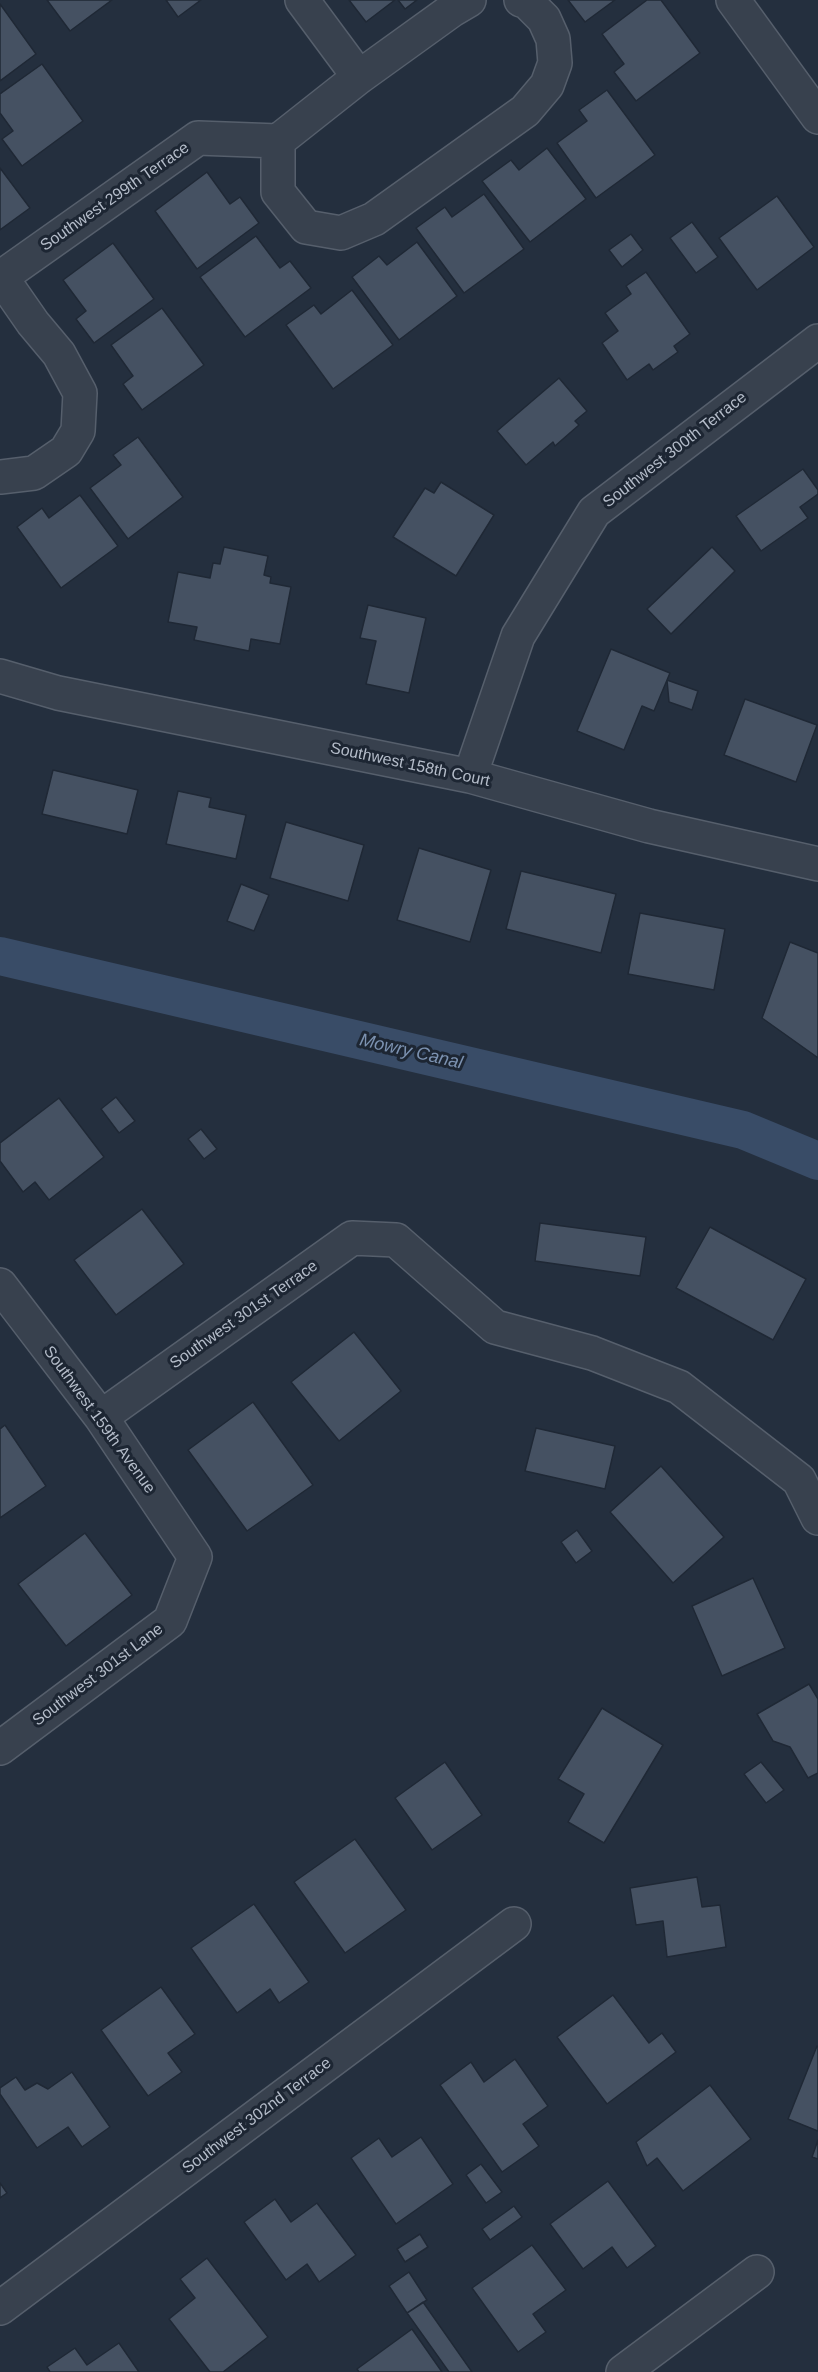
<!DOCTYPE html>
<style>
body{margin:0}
canvas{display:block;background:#242f3e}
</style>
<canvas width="818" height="2372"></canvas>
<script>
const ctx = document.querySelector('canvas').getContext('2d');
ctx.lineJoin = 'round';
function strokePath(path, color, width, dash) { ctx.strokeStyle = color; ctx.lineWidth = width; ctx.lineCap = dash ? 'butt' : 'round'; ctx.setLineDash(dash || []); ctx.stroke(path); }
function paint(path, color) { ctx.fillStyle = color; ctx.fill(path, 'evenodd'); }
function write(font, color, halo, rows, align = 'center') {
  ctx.font = font + ' Helvetica,sans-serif'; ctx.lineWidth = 6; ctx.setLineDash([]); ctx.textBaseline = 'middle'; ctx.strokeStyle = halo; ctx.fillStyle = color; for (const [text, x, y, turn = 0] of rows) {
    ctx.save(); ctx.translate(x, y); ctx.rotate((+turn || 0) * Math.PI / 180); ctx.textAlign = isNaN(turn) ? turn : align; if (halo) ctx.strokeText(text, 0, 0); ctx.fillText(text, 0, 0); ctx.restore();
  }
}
strokePath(new Path2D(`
 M0 956 743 1130 818 1161`), '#394c67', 38);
const building = new Path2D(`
 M47 0H112L70 31Z
 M166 0H201L178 17Z
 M349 0H395L366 22Z
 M398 0H417L405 9Z
 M568 0H615L585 22Z
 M647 0H661L700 53 636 101 614 72 624 64 602 34Z
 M0 4 36 54 0 81Z
 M42 64 83 121 22 166 2 139 13 131 0 113V94Z
 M607 90 655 155 596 198 557 143 587 121 579 110Z
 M547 148 586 199 530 242 482 181 511 160 519 170Z
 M0 168 30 208 0 230Z
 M207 172 230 204 240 197 259 223 197 269 155 211Z
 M484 194 524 249 464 293 416 228 445 207 452 217Z
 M777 196 814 247 757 290 719 238Z
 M692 222 718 257 696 273 670 238Z
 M631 234 643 250 622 267 609 250Z
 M256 236 280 268 290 261 311 288 245 337 200 277Z
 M417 242 457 296 399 340 352 277 379 256 387 265Z
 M113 243 154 299 94 343 76 319 86 311 63 280Z
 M646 272 690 334 674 346 678 352 653 370 649 364 627 380 602 343 618 331 605 313 631 294 626 286Z
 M352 290 393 345 333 389 286 325 314 305 321 314Z
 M162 308 204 365 142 410 123 384 133 376 111 345Z
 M559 378 587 411 575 421 579 425 555 446 553 442 526 465 497 431Z
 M138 437 183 497 128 539 90 488 121 465 113 455Z
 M803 469 818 490V494L800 507 808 518 761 551 736 516Z
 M441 482 494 515 456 576 393 537 425 488 434 493Z
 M80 495 118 546 61 588 17 527 42 508 49 518Z
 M224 547 268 556 264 575 271 577 270 583 291 587 280 644 251 639 249 651 194 640 197 627 168 622 178 572 210 578 213 563 220 564Z
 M712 547 735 571 671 634 647 609Z
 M368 605 426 618 409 693 366 684 376 641 360 638Z
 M611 649 670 673 654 711 642 706 624 750 577 731Z
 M667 680 698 691 692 710 669 702Z
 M745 699 817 725 796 782 724 755Z
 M53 770 138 790 127 834 42 814Z
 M178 791 211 798 209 807 246 815 236 859 166 844Z
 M286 822 364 845 348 901 270 878Z
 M419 848 491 870 470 942 397 920Z
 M521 871 616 894 601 953 506 929Z
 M241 884 269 895 254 931 227 921Z
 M640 913 725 929 714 990 628 974Z
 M790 942 818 953V1058L762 1018Z
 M116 1097 135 1121 119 1133 101 1109Z
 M59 1098 104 1157 49 1200 35 1182 23 1192 0 1161V1143Z
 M201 1129 217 1149 204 1159 188 1139Z
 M142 1209 184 1264 116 1315 74 1260Z
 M540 1223 646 1237 640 1276 535 1261Z
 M710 1227 806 1279 773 1340 676 1288Z
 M354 1332 401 1391 339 1441 291 1382Z
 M253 1402 313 1485 247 1531 188 1450Z
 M5 1425 46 1486 0 1518V1429Z
 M536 1428 615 1446 605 1489 525 1471Z
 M661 1466 724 1537 673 1583 610 1512Z
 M577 1530 592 1551 576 1563 561 1542Z
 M85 1533 132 1595 66 1646 18 1584Z
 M753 1578 785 1648 722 1676 692 1606Z
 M809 1684 818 1699V1773L808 1778 790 1747 773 1741 757 1714Z
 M602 1708 663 1745 604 1843 568 1822 584 1794 558 1779Z
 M445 1762 482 1815 432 1850 395 1798Z
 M761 1762 784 1790 766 1803 744 1774Z
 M355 1839 406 1910 345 1953 294 1882Z
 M697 1877 702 1907 720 1905 726 1947 667 1957 663 1921 636 1925 630 1888Z
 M254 1904 309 1982 279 2003 270 1989 237 2013 191 1948Z
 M161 1987 195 2034 168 2053 182 2072 148 2096 101 2030Z
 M613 1995 649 2043 662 2033 676 2052 607 2104 557 2037Z
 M817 2046 818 2047V2131L788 2119Z
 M515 2059 548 2106 523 2124 539 2146 502 2172 440 2085 471 2062 484 2082Z
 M72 2072 110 2127 82 2147 68 2127 37 2148 0 2094V2088L16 2077 25 2090 37 2083 48 2089Z
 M710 2085 751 2139 683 2191 657 2158 647 2166 636 2142Z
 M421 2137 453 2184 396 2224 351 2158 379 2138 392 2157Z
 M818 2140V2159L812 2157Z
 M481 2164 502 2192 486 2203 466 2175Z
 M608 2181 656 2246 627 2268 612 2247 583 2269 550 2224Z
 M0 2183 7 2193 0 2198Z
 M275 2199 291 2222 317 2203 356 2255 319 2282 307 2264 286 2280 244 2222Z
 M514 2206 522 2217 490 2240 482 2229Z
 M420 2234 428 2247 405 2262 397 2249Z
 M532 2245 566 2290 533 2314 546 2332 518 2352 472 2288Z
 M207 2258 268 2337 223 2372H210L169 2319 195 2298 180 2279Z
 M409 2272 427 2300 407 2313 389 2286Z
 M423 2302 472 2372H449L407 2313Z
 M412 2329 442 2372H359L357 2369Z
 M119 2343 139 2372H50L47 2367 75 2348 87 2365Z`);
paint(building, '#455162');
strokePath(building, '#1f2835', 1.5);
const minor = new Path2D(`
 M302 0 359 77
 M733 0 818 117
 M278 141V192L306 227 341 233 374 219 525 111 547 85 555 63 553 39 544 19 527 2 521 0
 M0 278 198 138 278 141 359 77 452 10 469 0
 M0 477 34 473 66 451 78 431 80 393 59 354 33 323 1 277
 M0 676 58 693 470 776 649 826 818 864
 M470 776 518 636 594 512 818 341
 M0 1285 101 1417 195 1557 170 1621 0 1748
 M101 1417 352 1238 396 1240 495 1327 592 1353 679 1387 799 1480 818 1518
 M0 2308 514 1924
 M623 2372 757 2272`);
strokePath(minor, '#565f6c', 36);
strokePath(minor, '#38414e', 33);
write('16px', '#b4bcc9', '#1d2633', [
 ["Southwest 299th Terrace",115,197,-35],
 ["Southwest 300th Terrace",675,450,-38],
 ["Southwest 158th Court",410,765,12],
 ["Southwest 301st Terrace",244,1315,-35],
 ["Southwest 159th Avenue",99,1420,54],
 ["Southwest 301st Lane",98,1675,-37],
 ["Southwest 302nd Terrace",257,2116,-37]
]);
write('italic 18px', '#7c92b1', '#1d2633', [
 ["Mowry Canal",411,1052,13]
]);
</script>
